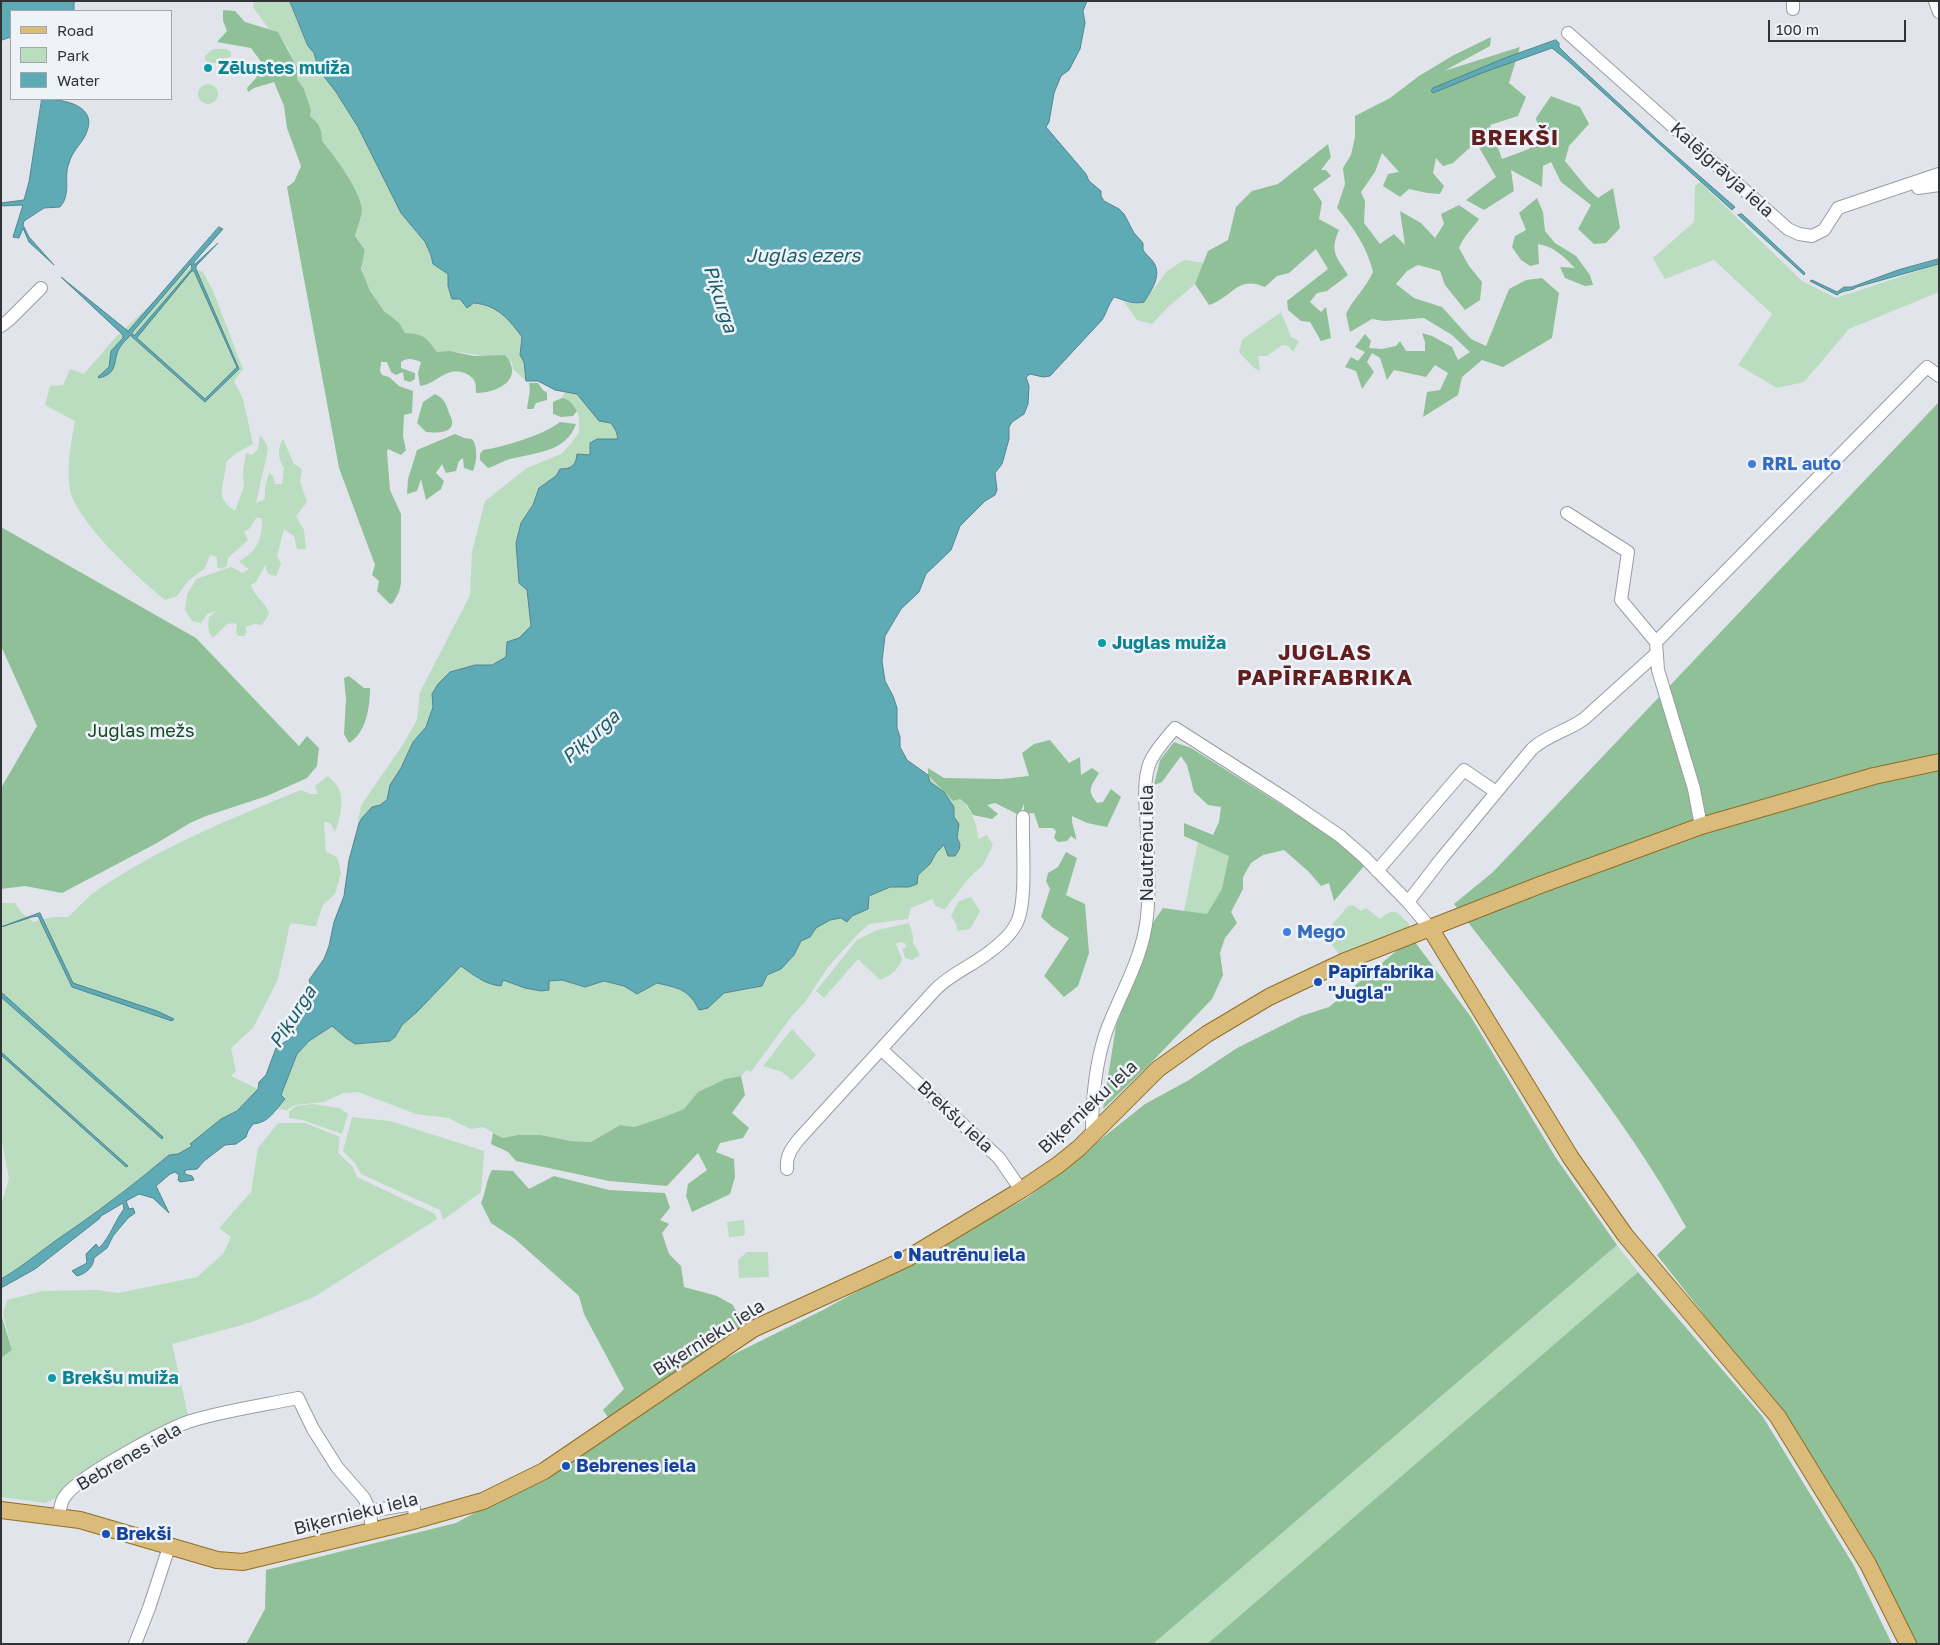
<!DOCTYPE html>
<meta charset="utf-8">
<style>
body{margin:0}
#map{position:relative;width:1940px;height:1645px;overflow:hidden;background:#e1e5eb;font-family:"Golos Text",sans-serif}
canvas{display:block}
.frame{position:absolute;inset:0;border:2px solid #323336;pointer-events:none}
.legend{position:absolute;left:10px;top:10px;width:162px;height:90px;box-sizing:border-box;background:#eef2f9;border:1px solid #a3a6ab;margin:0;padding:6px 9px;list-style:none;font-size:15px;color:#323336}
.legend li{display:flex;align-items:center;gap:10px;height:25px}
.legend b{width:25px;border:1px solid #a3a6ab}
.scale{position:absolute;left:1768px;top:20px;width:138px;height:22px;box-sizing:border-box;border:2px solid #323336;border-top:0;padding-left:6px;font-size:15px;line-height:18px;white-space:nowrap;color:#323336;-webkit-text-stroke:4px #eef2f9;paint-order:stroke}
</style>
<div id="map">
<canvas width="1940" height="1645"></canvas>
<div class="frame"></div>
<ul class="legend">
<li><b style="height:6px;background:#dabb7a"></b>Road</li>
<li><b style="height:14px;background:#badcbf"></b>Park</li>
<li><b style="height:14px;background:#5eaab5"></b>Water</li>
</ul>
<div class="scale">100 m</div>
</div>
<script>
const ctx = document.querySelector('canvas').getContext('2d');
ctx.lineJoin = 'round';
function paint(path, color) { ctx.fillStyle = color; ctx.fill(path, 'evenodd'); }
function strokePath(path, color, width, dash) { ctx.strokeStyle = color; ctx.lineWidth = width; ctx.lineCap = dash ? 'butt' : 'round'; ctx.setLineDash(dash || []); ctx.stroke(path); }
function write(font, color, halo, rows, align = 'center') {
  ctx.font = font + ' "Golos Text",sans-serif'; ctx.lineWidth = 5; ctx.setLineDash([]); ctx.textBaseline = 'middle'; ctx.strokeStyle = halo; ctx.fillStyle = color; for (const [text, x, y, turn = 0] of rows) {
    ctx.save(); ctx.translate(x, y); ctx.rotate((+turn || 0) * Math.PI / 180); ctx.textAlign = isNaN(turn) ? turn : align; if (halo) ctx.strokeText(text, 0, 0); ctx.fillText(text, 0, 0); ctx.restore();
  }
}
paint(new Path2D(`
 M254 1H290L308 46 314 53 319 70 336 92 358 127 401 213 424 242 431 255 433 264 448 274V286L467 308C489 292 510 320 522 337L520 355 524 362 526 381 513 369 512 362C488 356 462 351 437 352 426 337 424 334 405 333 399 323 391 318 384 310 375 301 363 281 362 269 361 264 364 256 365 250L355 236C357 228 362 217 362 209 360 191 334 154 322 141 322 130 320 124 310 116L311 110 304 89 297 79V67L289 50 278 32 269 29 253 7Z
 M213 49H226L231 52V56L220 63H208L205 59V56Z
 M198 94a10 10 0 1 1 20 0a10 10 0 1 1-20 0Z
 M1700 182 1802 281 1836 298 1939 264V292L1849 329 1804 382 1777 388 1738 365 1772 314 1714 260 1665 279 1653 258 1694 222 1695 186Z
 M1184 260 1205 263 1195 284 1167 308 1152 324 1137 320 1124 302 1137 304 1144 302 1167 271Z
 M190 267 203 272 213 291 243 369 234 381 243 399 253 444 236 453 226 462C226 484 212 496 235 511L244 486 243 471 246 453 252 455 258 449 260 435 266 443 268 450 256 503 265 499V486L269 473 273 476 275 484H282L284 468C278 459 277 448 283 439L294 464 302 469 300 481 307 502 296 516 304 530 306 549H297L294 536 284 529 277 556 281 564 276 576 268 574 265 565 256 582 251 585C254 597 266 602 269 614L262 625 254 624 245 627 247 632 244 636H238L236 632 237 625 234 623 227 624 213 638C207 631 208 625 209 617L216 611 207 614 201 623 192 621 185 610 187 595 196 579 231 567 243 573 249 569 239 562C258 549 262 541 262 518H256L250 528 244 532 248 540 228 558 227 566 221 569 217 567V557L210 555 205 568 188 581 177 596 165 600C140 580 76 521 70 490 66 467 71 444 75 421L45 405 50 386 63 385 70 369 84 374 114 339Z
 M1281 312 1291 337 1299 341 1293 352 1288 346 1282 345 1267 356H1258L1260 371 1254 368 1239 352 1242 340Z
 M565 391 577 394 584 401 611 423 616 431 618 439 591 455 577 461 573 466 540 488 533 505 521 523 516 543 519 583 527 590 531 626 519 638 508 642 507 657 492 665H475L450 672 432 694 434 707 426 727 413 742 401 768 390 785 387 800C375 808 366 809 359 823L358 819 362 804 402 746 417 720 420 692 470 595 472 552 485 501 527 468 561 454 570 445 579 432V418L577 411 567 399 562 398Z
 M928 775 953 801 960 799C972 810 977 823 978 839L987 835 993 845 983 865 969 878 945 909 935 906 933 899 911 908 908 919 869 924 857 935 828 967 805 1002 791 1017 751 1072 747 1070 741 1076 725 1079 698 1092 684 1109 664 1117 634 1127 620 1125 591 1142 571 1141 541 1135H517L503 1138 483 1127 471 1129 448 1118 416 1114 358 1092 343 1093 324 1102 294 1105 287 1110 276 1109 285 1099 281 1096 297 1054 309 1041 332 1026 346 1038 356 1044 390 1041 395 1037 402 1025 417 1012 461 966 479 980H503L541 991 548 981 562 980 585 987 604 981 624 986 637 994 657 983 685 991 708 1008 724 993 753 988 767 975 781 969 794 955 801 940 810 937 815 928 830 920 841 918 847 922 852 916 867 909 869 896 890 887H909L918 875 930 864 936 853 944 845 960 843 957 838 959 824 953 818 954 807 944 792 930 782Z
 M328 776C332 780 337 784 339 789 344 803 340 819 335 832L330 823 324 822 326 852 337 857 341 873 335 894 323 905 316 926C307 927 298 922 290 924L278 979 253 1028 231 1048 236 1071 231 1076 258 1089 237 1111 221 1119 191 1144 192 1145 178 1154 169 1155C138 1181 107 1205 74 1228 49 1244 27 1264 1 1279V1206L9 1178 1 1137V903H15L22 913 33 922 52 917H68C78 908 88 896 99 889 161 847 232 818 301 790L310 794H318L315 786Z
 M1198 842 1232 856 1223 889 1207 915 1184 911Z
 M971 897 980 911 970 929 957 931 956 923 951 916 959 901Z
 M1353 905 1361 911 1366 908 1380 919C1395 907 1396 911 1409 924V927L1404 932 1347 954 1340 955 1325 936V933L1348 906Z
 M909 923 913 936V942L920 955 912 960 905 958 902 948H906L905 943 899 942 896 944 902 959C899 969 890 976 880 980L858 959 824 998 816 991 857 940 877 930Z
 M792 1029 816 1055 792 1080 782 1072 763 1066Z
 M313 1104 339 1108 348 1114 342 1134 302 1120 289 1118V1112L295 1106Z
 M352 1117 390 1121 484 1151 481 1192 443 1220 440 1210 361 1174 355 1163 343 1151Z
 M278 1123H305L340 1137 338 1153 352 1166 357 1177 435 1214 437 1219 314 1297 249 1323 172 1344 188 1415C141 1435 99 1470 57 1498L45 1503 1 1497V1358L12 1350 3 1314 7 1300 42 1291 98 1290 118 1293 197 1277 223 1254 231 1237 219 1228 251 1192 258 1148Z
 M744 1220 745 1233 743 1236 729 1237 727 1222Z
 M1617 1245 1638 1272 1207 1644H1153Z
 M747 1252H768L769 1277 739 1278 738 1260Z`), '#badcbf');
paint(new Path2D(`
 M223 10 235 11 245 22 278 32 297 67V79L304 89 311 110 310 116C320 124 322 130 322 141 334 155 360 190 362 209 362 217 357 228 355 236L365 250 361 269 370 291 384 311 399 323 405 333C424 334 426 337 437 352L449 351 474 356 505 355C525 378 499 393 476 393 476 384 476 379 467 374 448 364 437 384 420 386L418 373 421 362C414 359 407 357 401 362V368L415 373V379L410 382 404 380 403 372 396 375 391 372 387 362H381L380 371 382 375 389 377 399 386 413 391 412 413 404 415 403 436 406 450 401 455 388 449 387 452 390 490 401 514V583L399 592 393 603 390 604 377 591 379 581 372 575 375 565 339 468 287 187 294 182 301 166 287 128 284 106 274 82 254 88 248 92 247 88 256 78 257 74 261 77 267 70 251 48 217 42 227 31 223 21Z
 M1491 37 1490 46 1444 71 1520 47 1509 83 1526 97 1518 116 1490 125 1502 159 1529 149 1539 131 1536 118 1551 96 1580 107 1589 124 1569 146 1565 161 1588 189 1598 198 1613 188 1620 228 1606 243 1594 244 1578 229 1591 205 1561 182 1551 162 1543 166 1542 187 1511 170 1514 191 1484 210 1466 200 1496 177 1476 142 1453 163 1443 166 1436 158 1433 173 1444 186 1440 194 1427 193 1409 189 1400 197 1383 186 1388 174 1399 172 1382 153 1375 172 1361 192 1365 201 1364 223 1380 244 1394 234 1405 245 1400 211 1421 223 1435 238 1444 224 1441 214 1459 205 1479 219C1473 228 1463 237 1459 248L1469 266 1482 282 1480 300 1465 310 1445 285 1440 271 1418 265 1407 271 1396 284 1414 298 1442 307 1471 339 1486 346 1509 289 1526 280 1542 278 1559 293 1552 338 1503 367 1482 360 1462 377 1458 395 1423 417 1427 392 1440 390 1448 373 1435 365 1426 377 1394 370 1387 380 1380 358 1372 353 1367 362 1374 372 1362 389 1356 371 1345 367 1351 357 1358 361 1365 352 1355 347 1365 334 1371 341 1369 348 1382 349 1396 346 1400 341 1406 351H1425V342L1422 333 1432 336 1452 347 1458 360 1470 352 1452 335 1424 318 1384 321 1372 319 1350 332 1346 314C1353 299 1366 288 1373 272 1367 247 1354 228 1337 208L1345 184 1343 168 1351 155 1355 137V116L1390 98 1419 76 1452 56Z
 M1328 144 1331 157 1321 170H1326L1331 176 1313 189 1322 202 1319 219 1339 230C1329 252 1337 257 1348 275L1327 291 1317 293 1310 302 1321 312 1326 307 1331 338 1321 341 1310 322 1301 321 1288 310 1287 301 1328 269 1316 249 1289 273 1277 276 1265 287C1237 275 1234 296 1209 305L1195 284 1208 251 1228 240 1236 207 1252 191 1278 184Z
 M1537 198 1543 212 1545 231 1555 243 1576 256 1590 275 1593 285 1585 286 1565 278 1560 267 1575 268C1563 256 1555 247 1538 244L1539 264 1530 266 1521 260 1512 247 1515 236 1526 230 1519 213Z
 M529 383H538L543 390 547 393V400L536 403 533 409H527C528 399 531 392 529 383Z
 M435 394C445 399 446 404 449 413 450 416 452 418 452 421 454 434 434 433 426 432L417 423 423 402Z
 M562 398C570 399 573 405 577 411L573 416 561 417 553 414V402Z
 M1939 402V1644H1916L1789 1423 1657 1255 1686 1227C1622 1111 1534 1009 1454 904L1493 872Z
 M560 422 576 424C567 452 534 453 510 459 502 461 496 466 488 468L480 460V454L483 450C503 447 544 435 560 422Z
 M455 434 464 438 472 439C478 446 477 462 473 471L464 468 463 458 459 461 456 471 446 473 442 464 436 473 444 481 441 489 426 500 421 479 417 491 407 494 408 479 417 450Z
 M1 527 196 638 299 746 307 736 319 748 317 766 307 778 267 796 206 816 190 823 157 843 62 893 25 886 1 889V788L37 726 1 646Z
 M349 676 364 688H370C370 708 366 733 349 743L344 734 346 699 344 678Z
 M1050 740 1069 763 1080 757 1081 775 1092 768 1099 773C1091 787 1086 789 1097 803L1103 802 1111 789 1121 797 1107 827 1087 823 1072 816C1071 825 1076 831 1076 840L1071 836 1067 841 1058 842 1054 838 1056 831 1053 828H1039L1034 813 1024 814V804L1019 815 995 803 987 805 998 814 992 819 973 815 967 805 960 799 953 801 928 775V768L944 778 1002 779 1029 776 1022 753 1034 744Z
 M1174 742 1191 748 1328 834 1365 865 1334 901 1329 883 1321 886 1309 872 1284 850 1263 855 1251 863 1243 877V889L1231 912 1237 923 1225 938 1220 953 1223 975 1212 999 1148 1066 1103 1109 1116 1026 1154 921 1163 908 1207 914 1222 889 1229 856 1184 836V823L1213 835 1219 822 1221 807 1208 805 1194 792 1187 765 1181 756 1162 782 1154 785 1160 760Z
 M1066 852 1077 858 1066 895 1085 904 1089 953 1078 986 1064 997 1044 976 1069 938 1052 927 1041 917 1050 889 1046 881 1048 873 1058 867Z
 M1412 938 1471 1017 1556 1158 1617 1245 1153 1644H246L265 1609 266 1570 456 1523 561 1466 694 1374 823 1310 1027 1198 1145 1104 1189 1080 1237 1048 1301 1016 1329 1007Z
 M741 1076 745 1095 732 1113 749 1128 743 1138 720 1143 716 1152 734 1159 735 1177 730 1194 692 1212 686 1196 688 1184 707 1170 698 1153 667 1186 609 1181 516 1161 508 1152 491 1144 493 1133 503 1138 517 1135H541L571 1141 591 1142 620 1125 634 1127 664 1117 684 1109 698 1092 725 1079Z
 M492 1170 513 1171 529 1189 554 1176 609 1190 665 1193 670 1208 660 1220 669 1224 662 1233 669 1254 681 1266 684 1287 717 1296 733 1305 743 1325 609 1419 603 1410 624 1389 584 1314 579 1296 515 1239 491 1223 481 1203C486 1192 486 1180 492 1170Z
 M1638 1272 1763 1417 1853 1564 1892 1644H1207Z
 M1 1314 12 1350 1 1358Z`), '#90c097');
const water = new Path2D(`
 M1 1H76L74 3V11H11V37L2 40Z
 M290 1H1087L1083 11 1085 23 1080 49 1069 70 1061 76 1054 93 1049 122 1046 127 1086 174 1089 181 1101 191V196L1104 201 1119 209 1124 214 1134 233 1143 243V250C1146 255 1151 258 1154 263 1162 276 1151 291 1144 302 1132 305 1125 300 1114 297 1108 305 1107 312 1102 320L1050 376 1043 377 1030 374 1026 377 1029 386 1028 404 1024 414 1012 422 1009 427V439L1002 464 995 473 997 490 995 495 985 501 960 526 951 550 926 574 919 592 901 609 885 636 882 661 885 681 893 696 897 708V728L900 737V747L907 760 928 775 930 782 944 792 954 807V817L959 824 957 838C962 845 960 849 955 856H948L944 845 936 853 930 864 918 875 917 884 909 887H890L869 896 868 909 852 916 847 922 841 918 830 920 816 928 810 937 801 941 794 955 781 969 767 975 762 986 724 993 708 1008 699 1010C689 989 678 988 657 983L637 994 624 986 604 981 585 987 562 980 549 981V990L541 991 525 988 503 980 501 986C484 984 475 976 461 966L417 1012 402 1025 395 1037 390 1041 355 1044 346 1038 332 1026 309 1041 297 1054 281 1095 285 1099C275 1110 269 1123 253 1124L248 1131 246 1137 236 1144 225 1145 204 1161 197 1169 185 1170V1174L192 1176 194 1180 180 1182 178 1180 179 1175 175 1172 170 1174 156 1186 169 1213 153 1198 139 1194 126 1201 129 1209 133 1208 135 1213 128 1218 113 1236 107 1248 94 1258C94 1267 85 1274 77 1276L72 1271 87 1263 86 1254 96 1244 99 1248C111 1236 114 1222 124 1209L123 1203 101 1216 99 1219 35 1269 1 1288V1279C27 1264 49 1244 74 1228 107 1205 138 1181 169 1155L178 1154 192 1146 190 1144 221 1119 237 1111 258 1089 259 1082 266 1075 276 1048 292 1037 295 1032 302 1007 298 1000 309 993 310 983 309 980 324 959 329 946 334 922 344 896 349 860 359 823 362 818 372 807 380 805 387 800 390 785 401 768 413 742 426 727 433 707 432 694 438 684 450 672 475 665H492L506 657 507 642 519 638 531 626 527 590 519 583 516 543 521 523 533 505 539 488 556 476 560 469C571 469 576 466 577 454L590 455V443L597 439H618L616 431 611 423 599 421 577 394 555 390 538 381H526L524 362 520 355 522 337C509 319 497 305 474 303L467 308 460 299H452L448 286V274L433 264 431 255 425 242 401 213 358 127 336 92 319 70 314 53 308 46Z
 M1556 40 1559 43V47L1569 57 1656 138 1735 207 1732 210 1567 60 1552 48 1482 73 1433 93 1431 91 1433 88 1505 58Z
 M42 99C63 99 101 105 85 136 80 145 72 152 69 163 63 178 72 193 60 207L44 208 24 221 23 225 29 237 54 265 29 242 23 228 19 238 13 237 23 205 1 206V203L24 200 29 182Z
 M1742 214 1805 273 1804 275 1738 215Z
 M219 227 223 229 194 262V265L218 243 196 266V269L239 369 205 402 130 335C128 339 123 342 120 347 112 359 120 373 99 378L98 377 109 367 111 351 123 338V335L61 277 128 331ZM191 264 192 269 134 336 132 333ZM192 271H194L237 367 205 399 137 338Z
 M1939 259V264L1935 265 1857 287C1850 292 1844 289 1837 295L1810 281 1812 280 1837 292 1844 287H1852L1898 270Z
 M40 913 73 983 157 1011 174 1019 172 1021 72 987 38 916 32 917 1 927Z
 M1 992 163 1137 162 1139 1 997Z
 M1 1052 128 1166 126 1167 1 1055Z`);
paint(water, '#5eaab5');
strokePath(water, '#51868f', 1);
const minor = new Path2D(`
 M1793 1V9
 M1935 1 1939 12
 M1568 33 1788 229 1799 234 1812 236 1824 230 1838 208 1939 174
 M1918 188 1939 185
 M1 326 9 320 41 288
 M1567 513 1628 552 1621 600 1656 642 1658 670 1694 789 1701 826
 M1656 642 1927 367 1939 376
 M1377 871 1464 770 1496 792
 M1408 902 1442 858 1532 749C1547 735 1567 731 1584 719L1657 653
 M882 1050 999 1158 1021 1190
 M1092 1133C1092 1099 1095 1065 1106 1032 1120 994 1143 958 1147 917 1150 889 1148 859 1147 830 1146 808 1142 782 1150 762 1156 749 1166 739 1175 728L1286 799 1340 836 1364 857 1408 902 1430 928
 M787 1169C786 1156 791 1149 799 1139L935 990C950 974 970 967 988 953 999 945 1013 933 1018 920 1027 897 1022 844 1023 817
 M370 1511 413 1504 416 1520
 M59 1516C60 1509 61 1500 66 1495 80 1476 169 1427 194 1420 228 1410 264 1405 298 1398L313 1429 337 1467 364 1498 370 1511 372 1531
 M135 1644 149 1608 169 1547`);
const major = new Path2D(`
 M1430 928 1571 1158 1625 1235 1778 1417 1868 1564 1908 1644
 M1 1510 80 1520 217 1560 243 1562 409 1522 483 1501 544 1471 753 1329 908 1258 1021 1190 1058 1165 1079 1148 1158 1069 1207 1034 1269 997 1343 962 1540 885 1701 826 1874 776 1939 762`);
strokePath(minor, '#999ca3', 14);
strokePath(major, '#906e28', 18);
strokePath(minor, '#fff', 12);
strokePath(major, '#dabb7a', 16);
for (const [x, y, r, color] of [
 [208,68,5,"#0f9aa8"],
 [1752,464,5,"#3f7fe0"],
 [1102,643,5,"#0f9aa8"],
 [1287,932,5,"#3f7fe0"],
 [1318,982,5,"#1a4fb4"],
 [898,1255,5,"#1a4fb4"],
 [52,1378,5,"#0f9aa8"],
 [566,1466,5,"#1a4fb4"],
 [106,1534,5,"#1a4fb4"]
]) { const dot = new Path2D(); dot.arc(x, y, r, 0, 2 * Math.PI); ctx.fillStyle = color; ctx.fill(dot); strokePath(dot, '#eef2f9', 2); }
write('bold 18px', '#0d838f', '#eef2f9', [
 ["Zēlustes muiža",218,68],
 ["Juglas muiža",1112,643],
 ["Brekšu muiža",62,1378]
], 'left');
write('18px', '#323336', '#eef2f9', [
 ["Kalējgrāvja iela",1722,170,42],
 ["Nautrēnu iela",1147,843,-90],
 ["Biķernieku iela",1088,1107,-43],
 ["Brekšu iela",955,1117,43],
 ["Biķernieku iela",709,1338,-32],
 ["Bebrenes iela",129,1457,-30],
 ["Biķernieku iela",356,1514,-14]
]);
write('bold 18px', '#366cbe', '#eef2f9', [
 ["RRL auto",1762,464],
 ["Mego",1297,932]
], 'left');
write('18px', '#154922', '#eef2f9', [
 ["Juglas mežs",141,731]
]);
write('bold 18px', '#164399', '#eef2f9', [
 ["Papīrfabrika",1328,972],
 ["\"Jugla\"",1328,993],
 ["Nautrēnu iela",908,1255],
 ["Bebrenes iela",576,1466],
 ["Brekši",116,1534]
], 'left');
write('italic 19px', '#1d5d65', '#eef2f9', [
 ["Juglas ezers",803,256],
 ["Piķurga",720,299,72],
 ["Piķurga",591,737,-42],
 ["Piķurga",293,1017,-57]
]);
ctx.letterSpacing = '1px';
write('bold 22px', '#621d1e', '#eef2f9', [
 ["BREKŠI",1515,138],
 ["JUGLAS",1325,653],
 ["PAPĪRFABRIKA",1325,678]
]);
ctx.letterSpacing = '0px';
</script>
